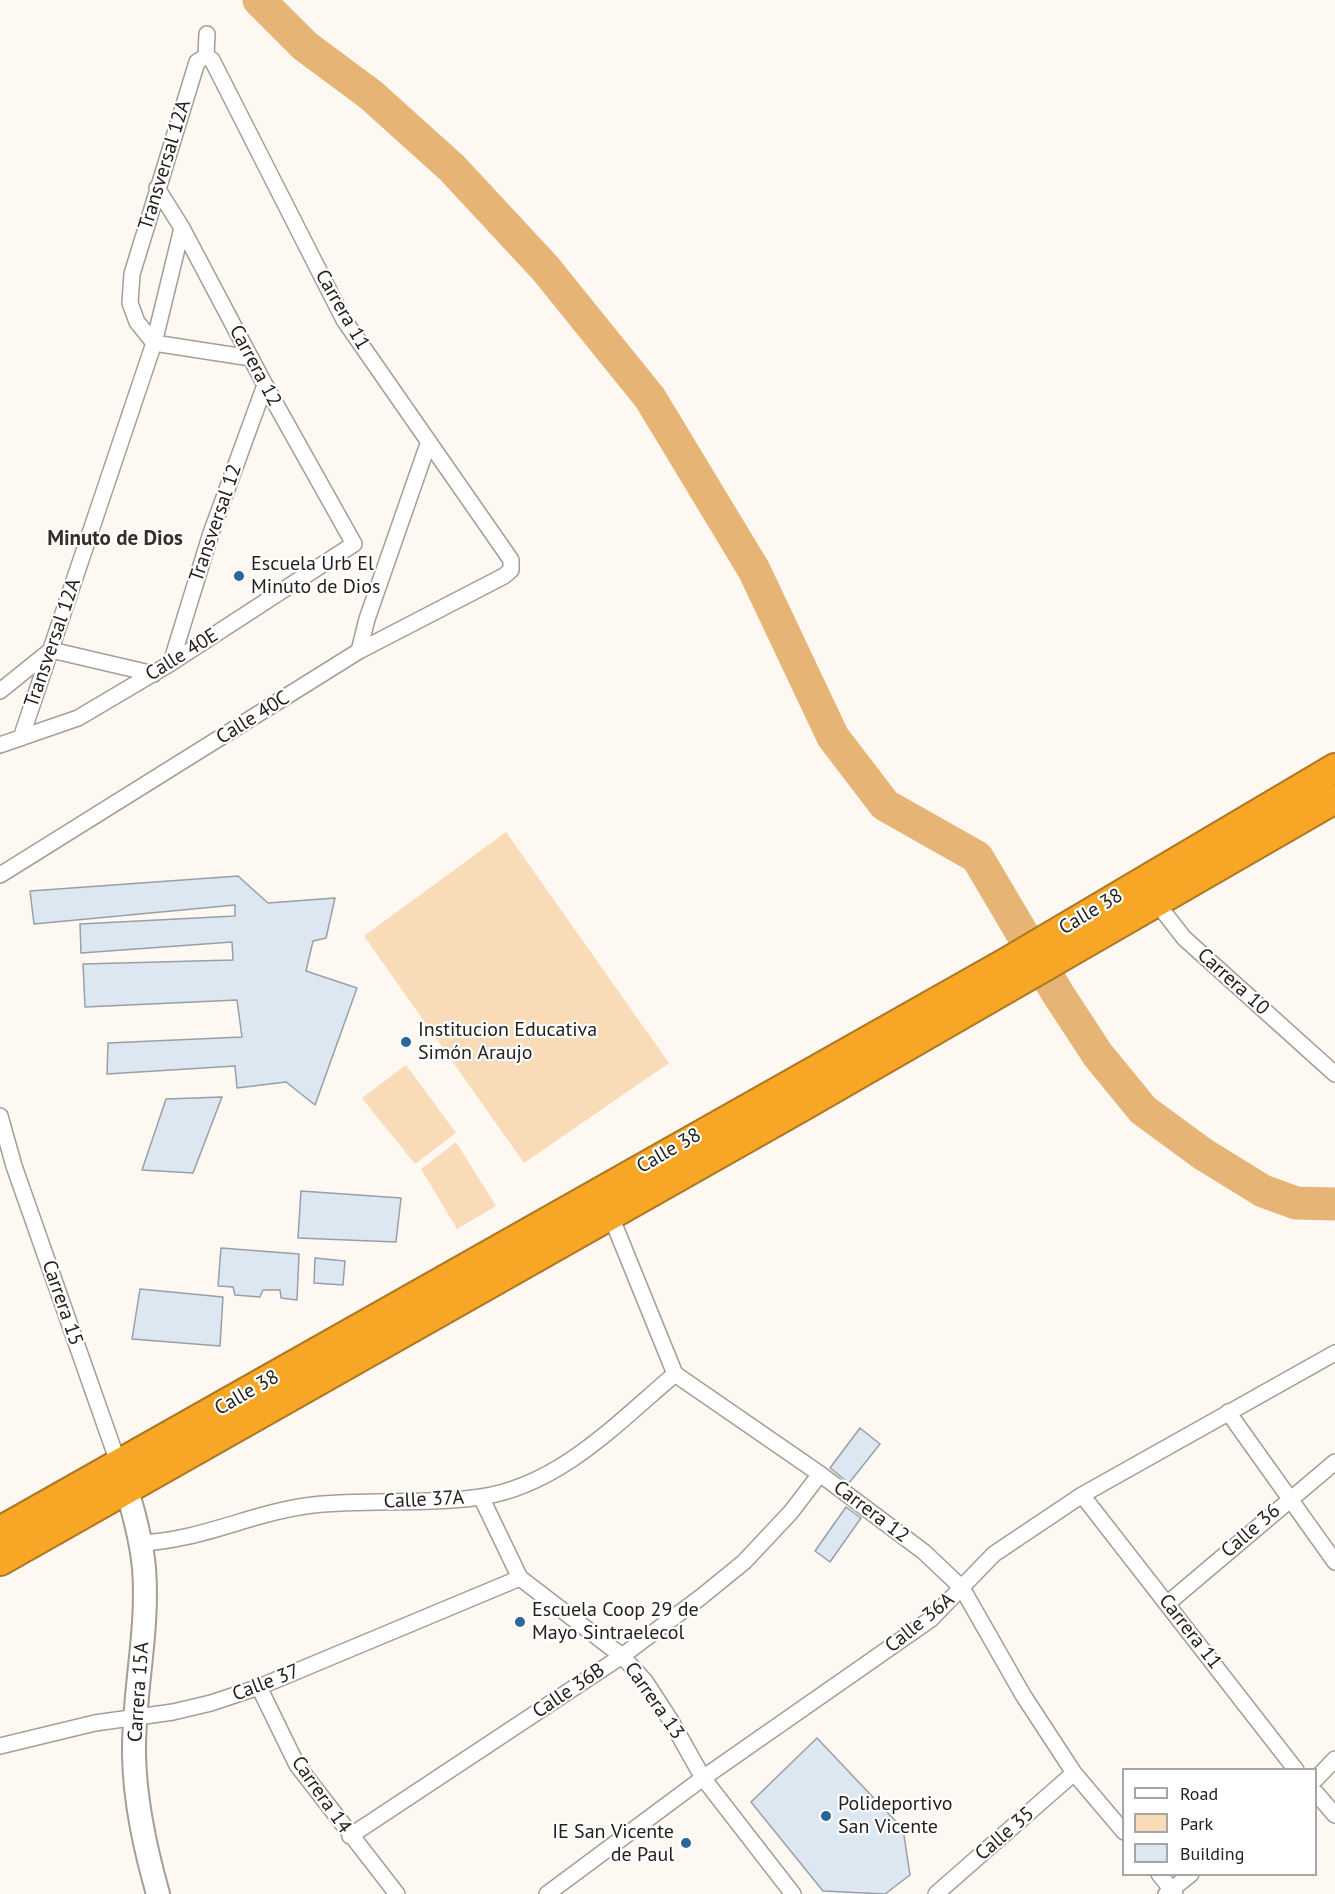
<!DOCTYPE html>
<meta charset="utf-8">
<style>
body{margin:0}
#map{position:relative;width:1335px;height:1894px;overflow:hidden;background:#fef8f2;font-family:"PT Sans",sans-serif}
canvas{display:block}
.legend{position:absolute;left:1122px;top:1768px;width:195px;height:108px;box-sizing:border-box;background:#fff;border:2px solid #a7a6a5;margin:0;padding:8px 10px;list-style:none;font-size:18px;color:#23201d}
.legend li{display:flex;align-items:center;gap:12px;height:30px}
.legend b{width:30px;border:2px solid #a7a6a5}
</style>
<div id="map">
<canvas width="1335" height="1894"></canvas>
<ul class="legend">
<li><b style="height:8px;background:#fff"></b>Road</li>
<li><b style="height:16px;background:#fadbb7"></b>Park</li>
<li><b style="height:16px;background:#dce7f2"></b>Building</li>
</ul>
</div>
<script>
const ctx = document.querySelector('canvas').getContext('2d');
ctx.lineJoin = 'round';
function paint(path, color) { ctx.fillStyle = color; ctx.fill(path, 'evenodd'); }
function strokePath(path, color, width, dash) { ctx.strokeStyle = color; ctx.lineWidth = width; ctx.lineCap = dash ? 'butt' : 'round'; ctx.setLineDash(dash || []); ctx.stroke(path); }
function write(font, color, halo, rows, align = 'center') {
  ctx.font = font + ' "PT Sans",sans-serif'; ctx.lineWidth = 4.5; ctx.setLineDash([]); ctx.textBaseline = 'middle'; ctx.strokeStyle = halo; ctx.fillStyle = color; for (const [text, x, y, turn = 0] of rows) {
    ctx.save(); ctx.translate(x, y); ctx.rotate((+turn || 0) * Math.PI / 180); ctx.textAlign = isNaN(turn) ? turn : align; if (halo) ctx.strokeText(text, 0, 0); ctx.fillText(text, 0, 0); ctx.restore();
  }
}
paint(new Path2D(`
 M506 832 669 1063 524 1163 364 936Z
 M406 1065 456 1133 415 1164 362 1098Z
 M456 1142 496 1206 457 1229 421 1169Z`), '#fadbb7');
strokePath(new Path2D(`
 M259 0 305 46 371 95 452 168 545 268 650 398 754 570 833 737 885 805 977 857 1058 994 1098 1055 1143 1110 1203 1154 1263 1191 1296 1203 1335 1204`), '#e6b475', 33);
const building = new Path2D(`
 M238 876 268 903 335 898 326 938 313 941 306 971 357 988 315 1105 286 1082 237 1088 235 1066 107 1074 108 1043 242 1037 237 1000 85 1007 83 964 233 960 232 942 81 953 80 924 235 916V905L34 924 30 891Z
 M222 1097 193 1173 142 1170 166 1099Z
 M301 1191 401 1198 396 1242 298 1238Z
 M221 1248 299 1254 297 1300 281 1298 280 1290H263L260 1297 235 1295 233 1287 218 1286Z
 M315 1258 345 1261 343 1285 314 1283Z
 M140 1289 223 1297 220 1346 132 1339Z
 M860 1428 880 1444 849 1483 830 1468Z
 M846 1507 861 1518 830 1562 815 1551Z
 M817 1738 903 1829 910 1875 885 1894 823 1891 751 1802Z`);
paint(building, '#dce7f2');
strokePath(building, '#989fa6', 1.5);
const street = new Path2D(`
 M206 56 197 62 132 274 130 303 137 322 154 343 251 358
 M359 651 367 619 428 444
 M171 663 211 533 265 385
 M0 691 51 650 154 674
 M21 738 154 343 182 228
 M0 745 78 718 171 663 354 544 265 385 182 228 157 188
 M0 875 359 651 504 576 511 570V560L344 320 212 60 206 56 207 34
 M1152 897 1184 938 1335 1074
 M0 1116 14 1166 119 1465
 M610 1214 675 1374 820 1474 924 1552 962 1588 1023 1695 1074 1773 1124 1832
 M1228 1412 1335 1562
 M1082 1495 1296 1770
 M481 1497 520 1578 622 1656 645 1681 671 1721 703 1778 793 1894
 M140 1543C200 1541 253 1512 313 1505 368 1499 426 1505 481 1497 560 1485 617 1423 675 1374
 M1168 1603 1335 1462
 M259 1687 297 1765 397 1894
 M0 1746 95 1723 173 1712 211 1703 259 1687 520 1578
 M1316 1779 1335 1759
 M1316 1793 1335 1815
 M350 1836 622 1656 701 1597 744 1562 791 1512 820 1474
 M1159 1874 1175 1894
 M547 1894 703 1778 931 1619 994 1554 1082 1495 1335 1353
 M936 1894 1074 1773
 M1166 1894 1191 1874`);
const secondary = new Path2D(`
 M122 1475C132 1505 141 1537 144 1568 149 1631 133 1693 134 1755 135 1803 145 1848 158 1894`);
const highway = new Path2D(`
 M0 1531 1009 961 1335 768
 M0 1561 803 1106 1335 799`);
strokePath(street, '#a49e96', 18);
strokePath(secondary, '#a49e96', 26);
strokePath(highway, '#ad7723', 32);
strokePath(street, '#fff', 15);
strokePath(secondary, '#fff', 22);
strokePath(highway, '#f8a626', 28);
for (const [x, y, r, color] of [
 [239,576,6,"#28669c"],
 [406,1042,6,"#28669c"],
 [520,1622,6,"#28669c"],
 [826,1816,6,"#28669c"],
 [686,1843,6,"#28669c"]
]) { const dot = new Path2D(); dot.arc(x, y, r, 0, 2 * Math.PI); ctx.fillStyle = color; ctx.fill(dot); strokePath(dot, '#fff', 2); }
write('20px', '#23201d', '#fff', [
 ["Transversal 12A",165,165,-73],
 ["Carrera 11",342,310,60],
 ["Carrera 12",255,366,62],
 ["Transversal 12",216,523,-71],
 ["Transversal 12A",53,643,-71],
 ["Calle 40E",182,655,-32],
 ["Calle 40C",253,718,-32],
 ["Calle 38",1091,912,-31],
 ["Carrera 10",1233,982,42],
 ["Calle 38",669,1151,-30],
 ["Carrera 15",62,1303,71],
 ["Calle 38",247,1393,-30],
 ["Calle 37A",424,1500,-3],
 ["Carrera 12",871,1512,37],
 ["Calle 36",1251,1531,-41],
 ["Calle 36A",920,1623,-39],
 ["Carrera 11",1190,1632,52],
 ["Calle 37",266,1683,-21],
 ["Calle 36B",569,1691,-34],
 ["Carrera 15A",139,1692,-86],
 ["Carrera 13",654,1701,55],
 ["Carrera 14",321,1795,55],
 ["Calle 35",1005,1834,-41]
]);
write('20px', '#23201d', '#fff', [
 ["Escuela Urb El",251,564],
 ["Minuto de Dios",251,587],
 ["Institucion Educativa",418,1030],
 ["Simón Araujo",418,1053],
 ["Escuela Coop 29 de",532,1610],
 ["Mayo Sintraelecol",532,1633],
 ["Polideportivo",838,1804],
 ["San Vicente",838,1827],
 ["IE San Vicente",674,1832,"right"],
 ["de Paul",674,1855,"right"]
], 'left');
write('bold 21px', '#342f28', '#fff', [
 ["Minuto de Dios",115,539]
]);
</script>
